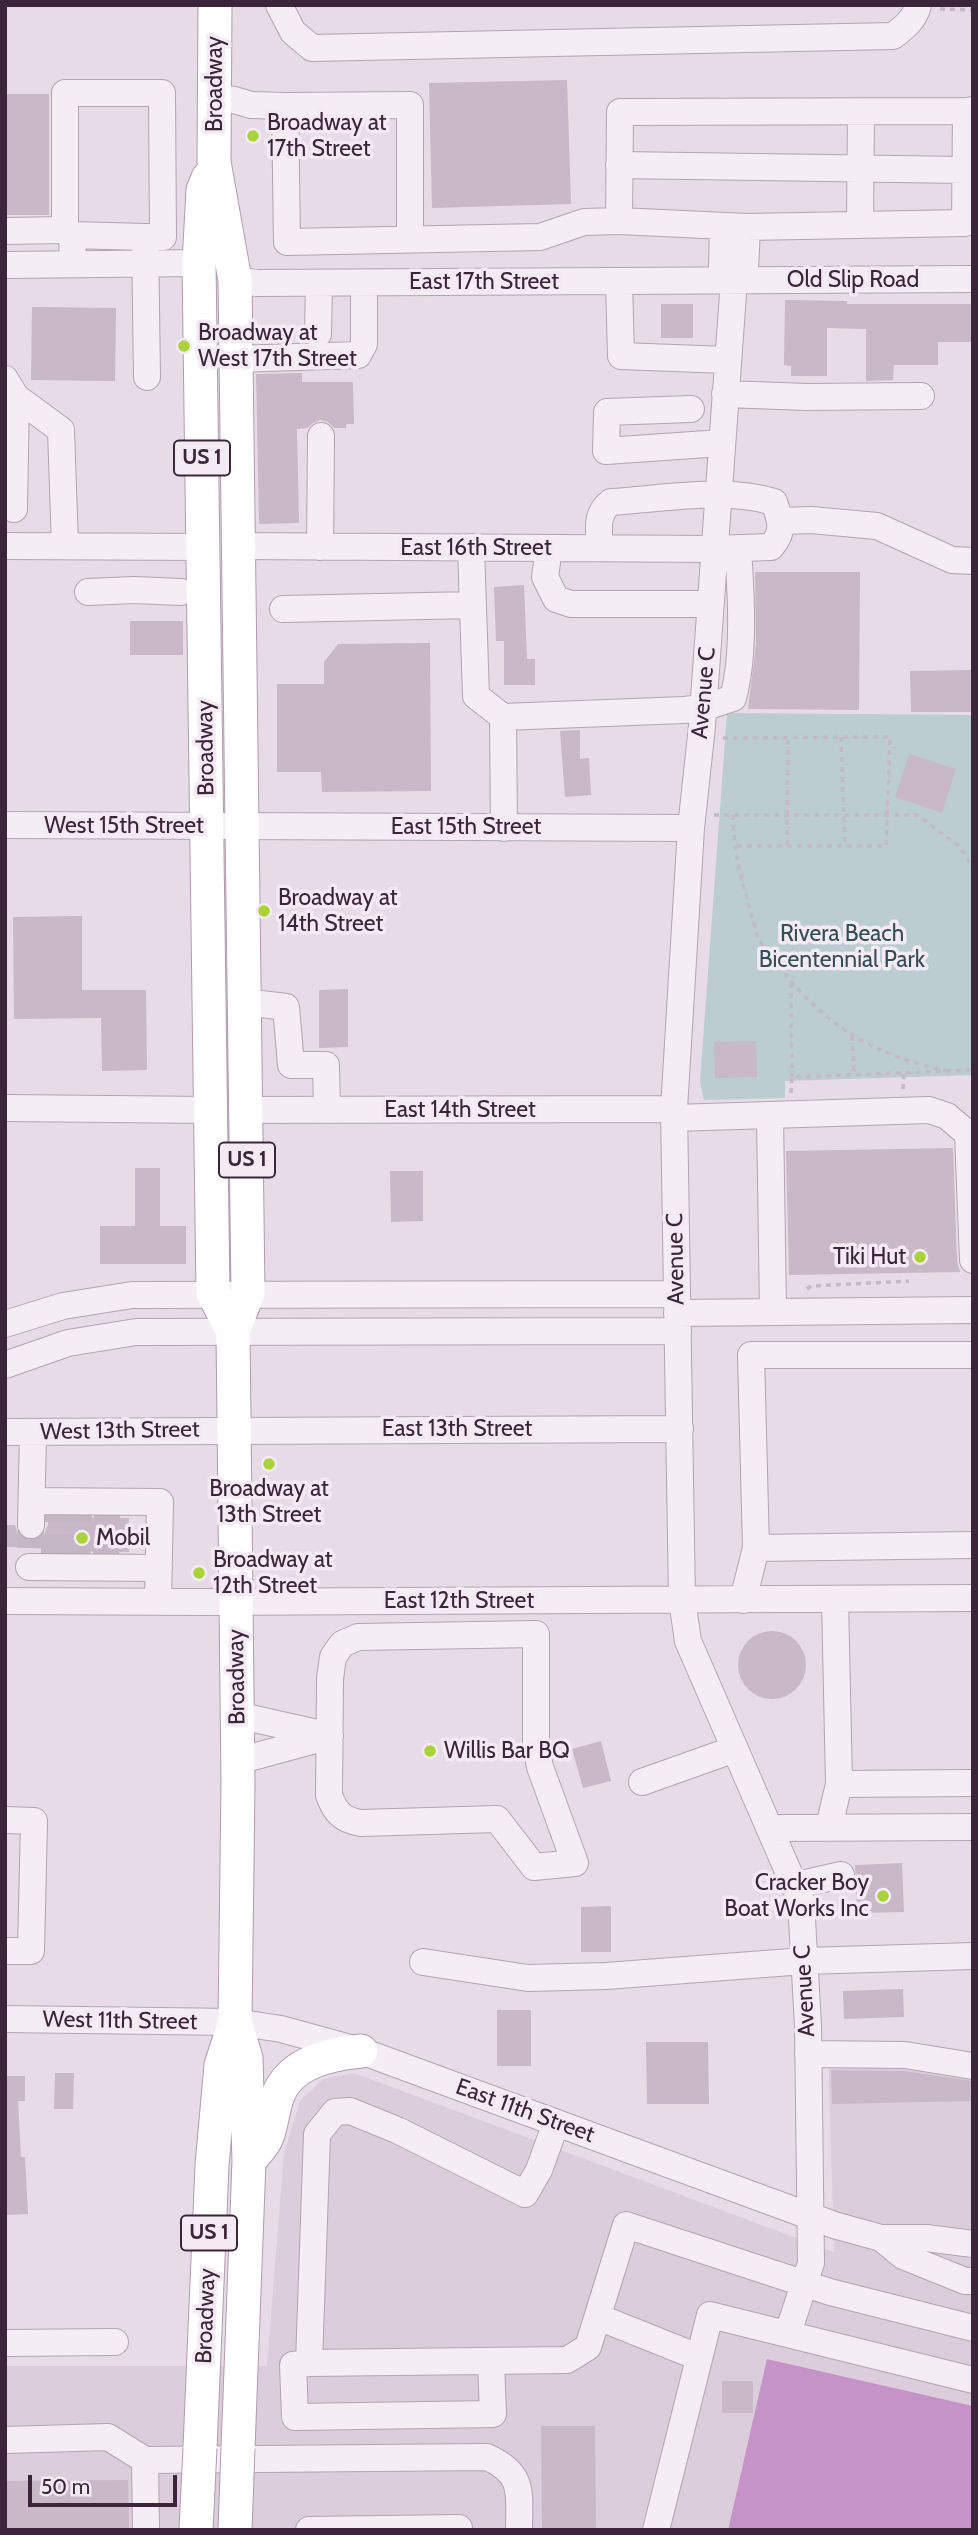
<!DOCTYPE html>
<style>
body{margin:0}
#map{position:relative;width:978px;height:2535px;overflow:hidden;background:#e6dbe6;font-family:Cabin,sans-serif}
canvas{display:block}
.frame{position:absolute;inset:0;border:7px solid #3c243b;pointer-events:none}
.scale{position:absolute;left:28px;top:2475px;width:149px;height:32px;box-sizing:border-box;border:4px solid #3c243b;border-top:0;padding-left:9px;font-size:21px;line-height:24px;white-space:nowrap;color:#3c243b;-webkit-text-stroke:5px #f4eaf4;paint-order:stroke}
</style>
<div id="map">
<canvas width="978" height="2535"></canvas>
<div class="frame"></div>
<div class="scale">50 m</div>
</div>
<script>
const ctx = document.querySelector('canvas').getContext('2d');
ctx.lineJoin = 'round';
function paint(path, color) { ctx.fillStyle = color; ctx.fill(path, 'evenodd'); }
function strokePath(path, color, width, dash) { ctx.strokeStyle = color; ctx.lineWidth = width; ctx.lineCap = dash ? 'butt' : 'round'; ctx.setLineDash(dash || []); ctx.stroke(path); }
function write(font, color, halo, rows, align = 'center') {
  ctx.font = font + ' Cabin,sans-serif'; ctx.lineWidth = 7; ctx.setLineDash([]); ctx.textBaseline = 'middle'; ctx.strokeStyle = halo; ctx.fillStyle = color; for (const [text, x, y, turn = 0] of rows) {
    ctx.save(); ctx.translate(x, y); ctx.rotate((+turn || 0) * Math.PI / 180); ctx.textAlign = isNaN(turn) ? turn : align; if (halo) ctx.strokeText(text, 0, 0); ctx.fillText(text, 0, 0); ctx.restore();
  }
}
paint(new Path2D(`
 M828 2042 973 2056V2406L768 2359 728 2530H5V2366H267L284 2153 300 2101 323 2079 354 2073 834 2252Z`), '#dbcddb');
paint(new Path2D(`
 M727 713 973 715V1075L785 1081V1098L704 1100 700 1082Z`), '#bbcdd0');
paint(new Path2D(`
 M767 2359 973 2406V2530H728Z`), '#c593c8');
paint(new Path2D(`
 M567 80 571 204 432 208 429 83Z
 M5 94H49V215H5Z
 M785 300 847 301V304H973V342H938V365H894L893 380 866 381V329L827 328V376H791V366L784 365Z
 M661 304H693V338H661Z
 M32 307 116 308 115 381 31 380Z
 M302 373V382H353L354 424H346V428H334L328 422 320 420 313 423 307 428 297 429 299 523 259 524 256 374Z
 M755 572H860L859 710 748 709 756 644Z
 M524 585 527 659H535V685H504V641H496L494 587Z
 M130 621H183V655H130Z
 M430 643 431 791 322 792 321 772H277V684H324V662L338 644Z
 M973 670V712H911L910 671Z
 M580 730V759L589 758 591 795 565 797 560 731Z
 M909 754 956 769 942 813 895 797Z
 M82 916V990H146L147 1070 102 1071 101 1018 14 1019 13 917Z
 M348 989V1047L319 1048V990Z
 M756 1041 757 1077 715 1078 714 1042Z
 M953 1148 957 1261 960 1272 789 1275 786 1151Z
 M135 1168H160V1226H186V1264H100V1226H135Z
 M390 1171H423V1221L391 1222Z
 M48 1517 129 1518V1552L48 1551V1548L5 1547V1525H15L17 1532 22 1538 31 1541 44 1534 48 1525Z
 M738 1665a34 34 0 1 1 68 0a34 34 0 1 1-68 0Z
 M601 1741 611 1781 583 1788 572 1749Z
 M902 1863 904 1912 857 1913 855 1865Z
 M611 1906V1952H581V1907Z
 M903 1989 904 2017 844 2019 843 1991Z
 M497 2010H531V2066H497Z
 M646 2042H708L709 2104H647Z
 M831 2070 904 2071 973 2081V2101L832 2104Z
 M55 2073H74L73 2109H54Z
 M5 2076H25V2101H18L21 2157H25L28 2214 5 2215Z
 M722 2381H753V2413H722Z
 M541 2426H595L596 2530H542Z
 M128 2480 129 2530H5V2481Z`), '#c9b8c8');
strokePath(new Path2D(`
 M30 1548 31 1525
 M54 1561V1514
 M77 1561 79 1514
 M106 1561 107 1514`), '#c4b6c4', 26, [26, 13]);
const minor = new Path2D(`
 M279 5 293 32 312 48 893 36C904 28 915 19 918 5
 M215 98 234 100 251 105 285 106
 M966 111 620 112 619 221 747 227 965 223 966 111 973 110
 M619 165 965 170
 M860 225 861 112
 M723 226 722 268 734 280
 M5 231 65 230
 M72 235 145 237
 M410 238V105L285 106 287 242 540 237 584 222 619 221
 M73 264 72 235 65 230V93H162L163 237H145L147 377
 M5 265 199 263
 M235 280 257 283 973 279
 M734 280 702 726 691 828 674 1109 682 1600 688 1641 801 1901 808 2026 811 2263 788 2333
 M734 280 745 270 747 227
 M619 281 621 356 727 360
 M318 334 319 283
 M236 359 358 355 364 344V283
 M5 379 16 397 14 509
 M725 394 807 397 921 396
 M16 397 61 430 65 546
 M691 409 607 412 606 451 721 443
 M781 521 811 520 877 526 952 560 973 561
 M5 546 203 547
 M238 546 714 549 771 547C785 531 781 521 774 502 725 487 662 499 611 502 595 514 599 530 600 548
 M320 547 321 436
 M471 547 476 696 503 717 684 710 703 708 733 698C745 654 741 594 738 548
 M549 548 545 577 556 599 571 604H710
 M88 592 134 590 181 592
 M283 609 473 605
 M503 717 504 828
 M5 825 691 828
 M244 1002 286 1007 291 1065H326L327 1110
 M5 1108 210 1110
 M246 1110 674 1109
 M770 1116 773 1312
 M674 1118 929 1110 947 1116 968 1134 973 1260
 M677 1313 973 1310
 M5 1324 63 1306 132 1295 677 1294
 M973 1355H751L756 1548 973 1545
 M5 1365 68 1343 136 1332 678 1331
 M5 1432 680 1429
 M32 1501 160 1502 158 1602
 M31 1525 33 1432
 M29 1567 159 1568
 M743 1600 756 1548
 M5 1601 204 1602 973 1598
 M536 1634V1745L540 1767 575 1863 534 1867 497 1819 361 1823C342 1820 335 1812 329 1795L330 1679 333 1657 342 1644 358 1637Z
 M237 1715 330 1736 238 1761
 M642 1782 735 1749
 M839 1784 973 1783
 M5 1820 34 1821 31 1951H5
 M829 1827 839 1784 835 1599
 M769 1828 973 1827
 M793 1884 806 1883 841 1875
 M423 1962 528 1978 606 1976 804 1961 973 1956
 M5 2019 235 2022 281 2029 361 2051 834 2225 881 2238H926L973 2244
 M808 2054 905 2055 973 2066
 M881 2238 903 2256 965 2281H973
 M598 2317 698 2357
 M5 2343 115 2342
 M491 2361 493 2414 295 2417 293 2365 309 2363 567 2360 588 2347 626 2225 830 2292 973 2328
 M309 2363 317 2134 335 2112 350 2111 397 2130 525 2194 539 2170 556 2123
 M5 2440 108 2437 145 2460 146 2530
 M145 2460 487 2457C525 2474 519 2493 519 2530
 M309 2530 459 2528V2530
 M656 2530 710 2315 973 2380`);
const major = new Path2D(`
 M208 178 203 190 199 263 213 1293 233 1331
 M235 2022 246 2058 249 2161 238 2448
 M251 2159C256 2152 264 2145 267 2137 272 2124 273 2108 278 2095 291 2062 330 2054 361 2051
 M200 2448 212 2165 221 2065 235 2022 238 1783 233 1331 248 1293 235 280 214 162 215 5`);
strokePath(minor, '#b3a4b3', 28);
strokePath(major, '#b29ab2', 35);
strokePath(new Path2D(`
 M940 9 973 10
 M841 737 845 847
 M723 738 890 737 886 846H734
 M714 815H917L959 846 972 865 973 871
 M733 815C733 848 741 878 750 909 753 919 755 931 759 940 765 951 775 960 782 970 826 1027 877 1056 947 1071
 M787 845 788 737
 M791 983 792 1077
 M852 1036 854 1075
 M903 1089 904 1074
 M791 1093 792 1077 973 1070
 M807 1289 811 1286 909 1281`), '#c4b9c4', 3.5, [5, 5]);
strokePath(minor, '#f4edf4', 26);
strokePath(major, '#fff', 33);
const majorBridge = new Path2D(`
 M196 2530 200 2448
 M235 2530 238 2448`);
strokePath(majorBridge, '#b29ab2', 35, []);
strokePath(majorBridge, '#fff', 33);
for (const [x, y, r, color] of [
 [253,136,7,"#a9d338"],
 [184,346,7,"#a9d338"],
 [264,911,7,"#a9d338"],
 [920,1257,7,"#a9d338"],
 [269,1464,7,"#a9d338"],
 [82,1538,7,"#a9d338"],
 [199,1573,7,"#a9d338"],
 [430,1751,7,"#a9d338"],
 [883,1896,7,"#a9d338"]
]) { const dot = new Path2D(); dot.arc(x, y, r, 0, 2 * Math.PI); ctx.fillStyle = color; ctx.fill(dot); strokePath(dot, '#f4eaf4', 2.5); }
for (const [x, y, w] of [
 [202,458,56],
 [247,1160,56],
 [209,2233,56]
]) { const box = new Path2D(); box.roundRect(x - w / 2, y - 17.5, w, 35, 5); ctx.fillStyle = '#f4eaf4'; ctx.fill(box); strokePath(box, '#3c243b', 2); }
write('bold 21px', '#3c243b', null, [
 ["US 1",202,458],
 ["US 1",247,1160],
 ["US 1",209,2233]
]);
write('23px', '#3c243b', '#f4eaf4', [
 ["Broadway",215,84,-90],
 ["Old Slip Road",853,280],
 ["East 17th Street",484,282],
 ["East 16th Street",476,548],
 ["Avenue C",704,693,-85],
 ["Broadway",206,748,-91],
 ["West 15th Street",124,826],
 ["East 15th Street",466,827],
 ["East 14th Street",460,1110],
 ["Avenue C",676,1259,-91],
 ["East 13th Street",457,1429],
 ["West 13th Street",120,1431,-1],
 ["East 12th Street",459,1601],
 ["Broadway",237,1677,-91],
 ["Avenue C",805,1991,-93],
 ["West 11th Street",120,2021,1],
 ["East 11th Street",525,2111,20],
 ["Broadway",206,2316,-88]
]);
write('23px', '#3c243b', '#f4eaf4', [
 ["Broadway at",267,123],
 ["17th Street",267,149],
 ["Broadway at",198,333],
 ["West 17th Street",198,359],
 ["Broadway at",278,898],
 ["14th Street",278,924],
 ["Tiki Hut",906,1257,"right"],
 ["Broadway at",269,1489,"center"],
 ["13th Street",269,1515,"center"],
 ["Mobil",96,1538],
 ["Broadway at",213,1560],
 ["12th Street",213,1586],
 ["Willis Bar BQ",444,1751],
 ["Cracker Boy",869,1883,"right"],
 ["Boat Works Inc",869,1909,"right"]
], 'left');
write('23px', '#314f59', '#f4eaf4', [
 ["Rivera Beach",842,934],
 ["Bicentennial Park",842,960]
]);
</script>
